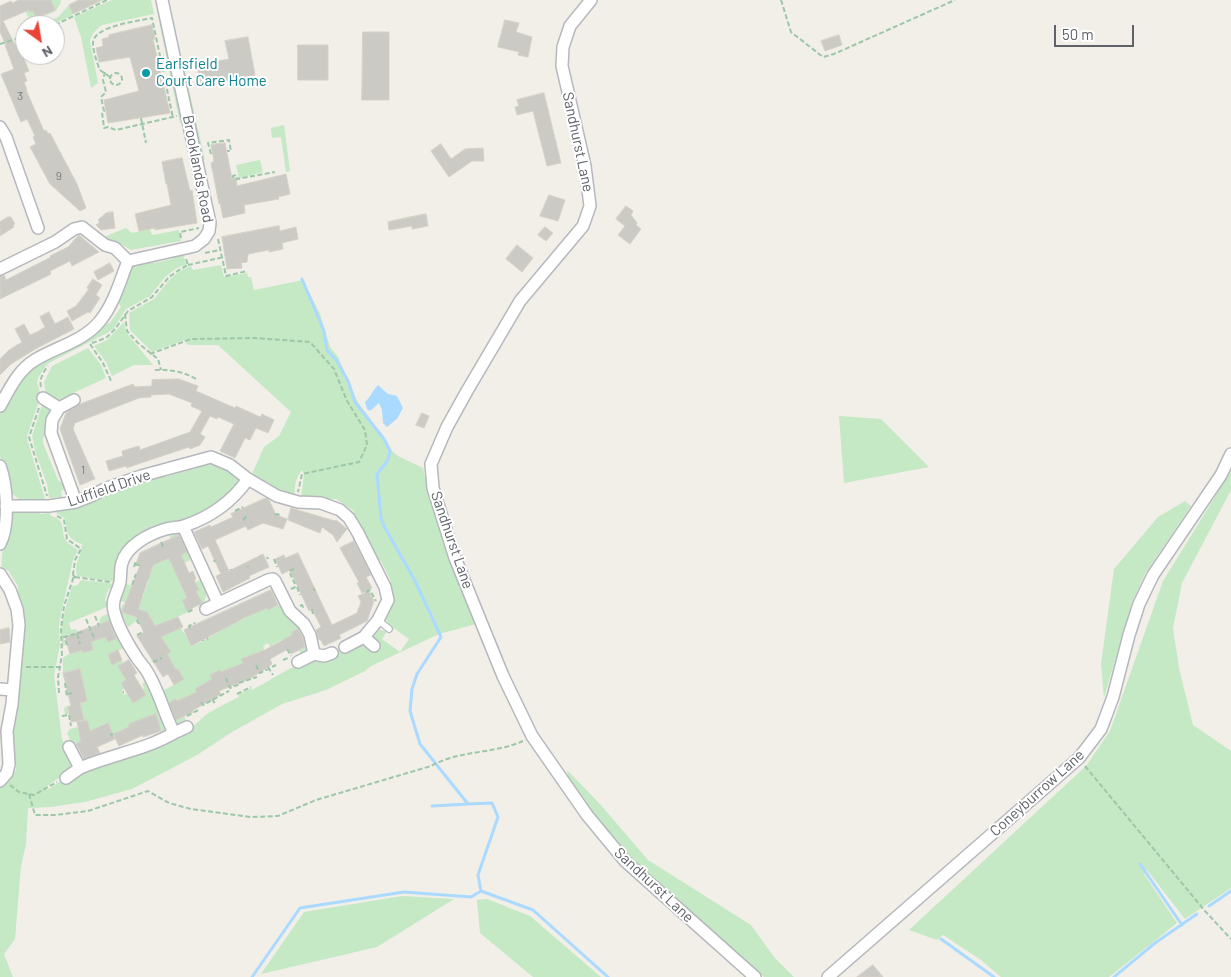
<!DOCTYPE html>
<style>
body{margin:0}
#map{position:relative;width:1231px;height:977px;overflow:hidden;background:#f1efe8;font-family:Barlow,sans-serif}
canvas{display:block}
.north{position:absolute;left:15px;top:15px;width:50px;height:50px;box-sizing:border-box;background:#fff;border:1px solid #bfc1c3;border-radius:50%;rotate:148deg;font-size:14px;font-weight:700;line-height:20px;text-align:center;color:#5f6368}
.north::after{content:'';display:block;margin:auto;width:18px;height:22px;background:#ea4335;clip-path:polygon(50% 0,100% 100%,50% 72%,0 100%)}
.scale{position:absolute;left:1054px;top:25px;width:80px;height:22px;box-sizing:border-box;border:2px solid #5f6368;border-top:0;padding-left:6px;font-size:15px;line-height:18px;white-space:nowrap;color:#5f6368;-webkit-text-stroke:4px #fff;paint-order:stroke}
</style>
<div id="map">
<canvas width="1231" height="977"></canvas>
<div class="north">N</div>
<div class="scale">50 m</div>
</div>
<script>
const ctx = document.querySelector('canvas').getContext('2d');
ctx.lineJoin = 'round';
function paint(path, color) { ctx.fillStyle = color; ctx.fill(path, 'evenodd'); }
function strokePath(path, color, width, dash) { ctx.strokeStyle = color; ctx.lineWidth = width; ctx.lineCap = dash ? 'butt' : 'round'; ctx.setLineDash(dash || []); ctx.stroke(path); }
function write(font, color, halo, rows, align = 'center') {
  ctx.font = font + ' Barlow,sans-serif'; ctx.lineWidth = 4; ctx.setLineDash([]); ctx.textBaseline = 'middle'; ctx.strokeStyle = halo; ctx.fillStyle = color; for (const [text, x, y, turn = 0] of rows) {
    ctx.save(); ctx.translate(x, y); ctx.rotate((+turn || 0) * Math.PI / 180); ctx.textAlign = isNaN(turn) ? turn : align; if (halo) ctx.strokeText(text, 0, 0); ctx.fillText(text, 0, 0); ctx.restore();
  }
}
paint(new Path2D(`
 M51 0H60L61 2 56 11 31 22 25 11H33L37 18 53 10Z
 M112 0H151L154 14 102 25C96 30 92 33 90 41L98 83 91 88 81 37 74 17Z
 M157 2 183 122 180 123 157 11Z
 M69 5 73 15 51 25H40L58 17Z
 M181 63 183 64 205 160 202 158Z
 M284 125 290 171 286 172 281 137 272 138 271 128Z
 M260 160 263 172 239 178 236 165Z
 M126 228 132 233 150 229 152 235 179 230 181 241 131 250 116 241 114 244 103 239 104 237Z
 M183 253 186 265 177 268 165 277 150 296 126 309 114 328 107 333 47 364 38 378 37 383 41 395 27 436 28 442 45 499H19L9 491 7 469 0 457V414L29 371 36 365 103 325 110 323 121 307 118 301C125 279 124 265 149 260L154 263 172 259 175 254Z
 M221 265 224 277 247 273 248 277H251L254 290 303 280 320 314 330 347 338 357 357 401 387 442 392 451 398 456 423 468C433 522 456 573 476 624L439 634 371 666 365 671 326 690 282 704 232 732 197 755 132 789 85 802 50 807 28 808 26 844 21 866 15 939 4 954 13 977H0V788L16 770 15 759 12 755 18 586 8 570 2 569C0 553 7 528 13 512L19 510H37L40 514 49 513C52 518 55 516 59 520 64 524 62 534 65 539 68 544 74 547 78 550L73 560 62 609 59 625 60 645 54 675 62 739 73 768 46 787 47 790 64 779 68 783 87 770 161 747 166 742 189 730 207 714 221 706 239 697 238 695 251 688 252 690C269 681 296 663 314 659 321 658 327 661 334 658L332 654 343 648 346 652 362 645H367L379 630 387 631 382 639 400 652 409 639 388 624 386 619 389 587 391 581 381 561 377 559 354 517V511L336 499H301L304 474 302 470C295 479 294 488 295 499L292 494 270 487 252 474 264 447 279 436 291 412 218 345H188L184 340 152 352 130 330 129 313 154 299 170 279 180 271 191 266 193 270Z
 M124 322 126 332 153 365H134L112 376 106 362 94 346 107 340Z
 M88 348 101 365 106 378 58 400 46 394 44 382 52 366Z
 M43 402 49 406C51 415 50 431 43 438V443L58 480 62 483 65 489 61 491 62 497 49 498 47 484 36 454 32 436Z
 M839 416 881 419 929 467 844 483Z
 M210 464C220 467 238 471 239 484 234 490 229 498 223 502 212 511 170 530 157 524L139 533 116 582 77 576C73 564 82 555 82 544 70 541 64 531 66 519L56 513 58 510C77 509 93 500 110 491L115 493 125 489 128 484 161 475 166 477 187 471C192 463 201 465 210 464Z
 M1231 471V490L1182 583 1173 628 1179 668 1193 725 1231 751V888L1185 919 1147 870 1144 874 1177 923 1109 977H1001L981 960 943 935 937 940 909 930 1086 766 1110 731 1163 581Z
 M1185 501 1191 506 1146 572 1132 602 1104 698 1101 664 1114 569 1158 517Z
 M177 532 182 537 192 557 190 560 184 563 188 574 178 579 186 596 198 590 195 582 202 579 207 589 204 605 196 608 202 604 197 594 182 600 188 612 167 622 171 632 181 628 183 632H184L191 646 201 642 219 632 213 618 232 613 237 622 246 618 242 609 244 608 248 616 266 607 268 610 281 604C292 627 306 621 308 651L302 656 299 650 307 646 298 629 291 633 294 639 286 650 281 640 272 645 275 651 273 652 268 643 263 646 265 651 242 659 243 663 224 671 227 678 225 679 220 670 211 675 212 679 195 689 202 702 200 703 195 693 186 697 179 705 176 700 168 703 176 720 184 716 187 723 181 726H176L161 692 184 679 178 669 176 670 161 657 170 652 166 645 164 646 139 619 128 627 120 611 123 604 125 605 123 612 139 619 143 611 117 599 124 583 132 586 130 592 143 597 148 582 137 578 141 567 187 552 179 535 171 539 168 533Z
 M81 580 116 584 108 590 105 600 109 606 69 623 71 630 76 629 77 632 63 636 65 645 63 646C58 628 67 604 72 586L78 585Z
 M110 613 126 647 108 655 112 665 122 660 123 663 118 666 126 680 121 683 123 686 134 683 122 690 125 695 127 693 133 703 144 688 142 684 147 681 167 730 166 733 154 738 153 735 161 732 156 715 148 717 149 723 139 721 129 724 131 735 130 736 126 728 113 734 107 723 102 726 107 735 83 740 75 744 83 760 89 758 91 760 86 762 80 761 75 752 67 733 70 729 88 725 87 720 77 722 84 719 80 704 68 707 69 714 65 715 64 708 67 706 86 701 80 669 63 673V658L67 655 81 650 80 644 84 653 93 650 90 639 97 640 105 637 108 642 116 639 100 625 99 622 101 617Z
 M567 770 599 803 648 860 751 925 774 957 794 977H764L629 857 611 836 569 782Z
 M402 896 454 899 377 947 261 974 304 912Z
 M487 899 530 916 601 977H533L480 933 477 900Z`), '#c5e8c5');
paint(new Path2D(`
 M378 385 388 394 397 396 403 408 397 419 387 427 383 423 382 410 379 403 370 411 367 409 365 402C371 397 372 391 378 385Z`), '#aadaff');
strokePath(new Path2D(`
 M302 279 324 331 327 350 337 361 348 381 355 402 384 439 390 451 388 460 377 474 381 518 384 526 415 581 441 637 417 674 412 689 410 711 420 744 468 804 492 803 498 817 478 875 481 891
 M432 806 468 804
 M1140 864 1182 925
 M1209 906 1231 891
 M941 939 994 977
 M252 977 300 908 404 892 471 897 481 891 533 910 608 977
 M1114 977 1155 943 1197 914`), '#aadaff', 3);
const building = new Path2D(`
 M19 0H51L55 10 36 18 33 11 29 12V10L3 21 15 45 25 41 24 59 29 71 24 73 27 81 24 82 27 90H26L44 131 46 130 48 134 50 133 77 184 86 208 80 211 50 184 30 147 36 144 33 137 35 136 27 119 21 122 1 74 14 69 5 45H6L0 32V6L11 1 12 3Z
 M79 0H102L73 14 69 5Z
 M505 20 519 23 516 32 532 37 528 57 518 55 519 52 498 47Z
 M152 25 155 39H153L170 113 108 123 104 100 139 91 130 57 99 62 96 48 103 46 102 39 109 37V35Z
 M363 32H389V100H362Z
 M839 35 842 45 825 51 821 41Z
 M248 37 255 75 201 85 197 65 229 59 225 41Z
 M298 45H328V80H298Z
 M544 93 561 163 547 166 533 111 517 115 515 107 519 106 517 100Z
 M225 143 232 179 236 178 237 186 286 174 290 194 278 197 279 199 244 205 245 213 223 218 220 203 219 204 211 163 214 161 211 145Z
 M441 144 451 159 465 149 483 148 484 161H472L449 177 431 151Z
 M182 158 190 191 192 190 197 223 155 230V228L139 231 135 214 171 205 167 184H166L162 162Z
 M549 195 565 200 558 221 540 216Z
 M626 206 633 211 631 215 637 223 636 225 641 229 630 244 618 235 625 226 616 219Z
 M113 212 115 228 101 230 96 225 100 222 98 220 106 213Z
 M426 214 428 226 412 229V226L389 230 388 222Z
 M8 217H11L15 224 13 225 14 227 0 236V222Z
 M279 226 280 231 296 227 298 239 282 243 283 249 269 252V250L248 254 247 262 241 263 242 268 227 269 222 237Z
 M545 227 553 233 546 241 538 235Z
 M79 235 99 252 72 266 70 261 50 271 51 274 0 299V276L4 275 6 280 51 257 50 256 68 247Z
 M517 245 533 258 522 272 506 259Z
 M110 263 114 271 98 280 94 272Z
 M93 279 102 285 96 295 100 298 90 313 88 312 72 321 67 311 76 306 89 289 87 288Z
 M49 312 55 324 68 317 74 329 37 348 11 364 0 375V359L9 350 22 342 15 329 24 324 30 335 37 332 45 327 40 317Z
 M179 379 198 386 196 391 235 408 236 406 260 417 262 414 274 420 268 433 256 428 250 440 245 438 235 458 220 451 234 424 218 417 217 419 210 416 200 434 205 437 200 445 190 449 189 447 132 466 127 468 126 466 109 471 106 461 123 456 122 451 139 446 140 450 190 432 202 411 191 406 192 403 169 394 151 395V397L139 398 75 423 73 429 95 479 80 485 60 429 66 413 80 404 133 384 135 387 152 386V380Z
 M422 413 429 416 424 428 416 425Z
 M266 498 269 500 276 515 287 519 283 529 263 523 248 530 246 526 215 540 229 571 263 554 269 567 249 576 250 578 223 592 216 576 221 574 208 546 202 549 194 532 210 525 211 527 233 517 231 514Z
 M291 508 335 521 336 520 347 529 337 542 333 535 322 527 320 533 288 520Z
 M179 535 187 552 181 555 189 573 193 571 196 579 194 580 199 590 196 591 202 603 187 611 182 600 187 598 169 558 153 565 138 609 147 612 155 626 178 617 183 627 161 637 171 652 167 654 176 670 178 669 184 679 174 685 168 674 163 677 137 636 144 632 136 617 122 612 140 565 136 564 140 553Z
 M354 541 371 575 366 577 372 588 362 593 357 583 359 582 340 548Z
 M298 553 332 625 357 613 361 602 358 596 369 591 374 601 367 621 339 635 341 638 324 646 320 639 319 640 316 630 321 627 312 609 309 611 290 570 282 574 275 559 284 555 285 558Z
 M271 590 278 605 268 610 267 608 246 617 191 646 184 630Z
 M109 621 116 639 108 642 105 637 91 642 93 650 83 653 82 650 70 654 65 637Z
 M9 628 10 642 0 644V630Z
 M298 629 303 638 305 647 291 654 288 649 270 659 272 664 267 668 249 679 219 691 221 694 192 711 193 712 176 720 169 703 176 699 177 701 197 692 195 689 212 679 210 675 220 670 221 672 243 663 241 659 265 650 292 635 291 633Z
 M118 650 122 660 112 665 108 655Z
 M129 660 137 673 134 675 146 695 133 703 121 683 126 680 118 666Z
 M80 669 87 701 80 703 84 720 71 722 68 707 71 706 63 673Z
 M156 714 161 731 143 737V735L119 746 113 734 129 727V724Z
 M87 720 90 731 108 723 115 739 97 747 100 753 84 759 76 744 81 741 77 722Z
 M873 965 883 977H857Z`);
paint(building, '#cccac5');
strokePath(building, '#d6d1c6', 1);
const lane = new Path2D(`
 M378 620 389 629`);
const street = new Path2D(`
 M591 0 570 26 563 47 562 66 585 166 590 206 583 226 520 301 467 391 447 427 431 464 433 488 455 558 503 676 532 736 587 815 625 861 755 977
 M0 127 6 137 38 228
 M0 269 55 242 74 229 82 227 105 245 115 248 128 261
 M43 398 59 408
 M74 400 59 408 52 420 51 433 76 502
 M0 406C9 390 18 370 35 360 56 347 84 341 100 321 114 304 120 281 128 261L195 246 204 239 209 231 210 223 162 0
 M0 466C7 485 10 525 0 544
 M6 506H49L76 502 91 496 107 488 141 476 211 457 230 465 248 479 277 496 298 502 321 503 340 510 349 518 358 533 385 587 388 600 378 620 364 637 345 647
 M183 526 218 603
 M0 574 10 590 17 609 19 625 12 704 7 731 9 764 7 773 0 781
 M206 609 268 580 273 579 275 581 290 611 304 624 310 635 314 654
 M364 637 374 646
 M298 662 314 654 324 656 332 653
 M0 689 13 690
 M174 733 187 727
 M69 747 80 768C110 755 145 750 174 733 165 715 160 695 150 677 147 670 142 665 137 658 129 646 117 625 114 611 111 600 118 592 120 582 121 575 120 569 122 563 127 545 149 534 166 529 172 527 178 528 184 526 211 517 232 502 248 479
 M66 778 80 768
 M828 977 1079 758 1101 729 1113 697 1129 635 1139 604 1153 575 1221 475 1231 454`);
strokePath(lane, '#b5b8bc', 8);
strokePath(street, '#b5b8bc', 14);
strokePath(new Path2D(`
 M781 0 791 32 823 57 834 54 955 0
 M55 25 107 0
 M0 44 25 36
 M105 72 103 80 106 92 101 97 104 111 102 112 104 128 108 127 116 130 177 116
 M110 79a6 6 0 1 1 12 0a6 6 0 1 1-12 0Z
 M110 77 100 70C97 63 93 51 93 43 93 26 139 21 152 18L173 118
 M141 118 146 143
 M211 154 208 143 229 140 231 151H227
 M233 178V176L236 175 237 179 275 172
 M181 238 180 232 199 228
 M218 239 226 276 247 271
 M205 253 220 250
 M188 265 224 257
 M125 314 127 331 138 343 158 359 161 370
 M92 343 106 338 115 329 128 311 152 297 169 277 179 270 188 265 186 259
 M90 344 103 363 112 383
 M150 354 191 339 255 338 310 342 334 369 347 401 365 430 367 445 359 462 302 474 298 492
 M155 370C169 369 184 372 196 379
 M41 387C39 380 43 372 48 366
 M39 408 29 437 47 496
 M235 511 243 507
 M275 515 277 514 282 516
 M57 516 64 520 67 539 81 549 75 560 73 575
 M243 520 247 516
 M161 542 164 548
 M267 557 268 559
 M274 559 277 567
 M214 560 215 562
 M135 564 141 566
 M248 566V567
 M134 567 136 560
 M231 569V570
 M294 569 289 571 295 584
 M75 577 110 582
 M132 585 136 574
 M297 587 300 595
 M291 589 298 586
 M313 590 315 589
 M366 592 370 590 376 601
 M300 606 302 605 303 607 306 606
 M188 612 194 609
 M313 614 312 610 314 609
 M95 616 99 626
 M86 619 94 638
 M139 624 137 621 140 619
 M190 628 189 626 195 623
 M77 634 80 644
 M137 635 144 631
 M207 638 208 639
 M203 640V641
 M67 645 64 637 85 631
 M287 649 291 656
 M283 660 288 658
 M153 662 162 658
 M256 665 260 673 276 665
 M26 667H61
 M268 667 273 675
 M226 678 230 688 240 684
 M65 683 67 697
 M239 683 257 677
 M123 692H124
 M59 693 58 677 62 655 61 629 64 606 73 579 72 576 73 575 75 577 73 579
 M67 694 73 693
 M237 694 251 687
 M212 699 216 705
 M201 702 203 705 229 691
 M69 715 71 726
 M62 716 69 715
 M187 716 200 709
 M110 735 113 734
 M1085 766 1205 911 1231 939
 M10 785 19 792 34 795 57 782
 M29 794 35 815H55L88 811 148 791 169 803 191 809 251 817 278 816 316 800 431 766C459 750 494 754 523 741`), '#9cc7a9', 2, [5, 2.5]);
strokePath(lane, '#fff', 5.5);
strokePath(street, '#fff', 11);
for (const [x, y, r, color] of [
 [146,73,5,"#0f9aa8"]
]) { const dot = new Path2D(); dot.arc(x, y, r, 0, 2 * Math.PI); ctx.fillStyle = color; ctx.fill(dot); strokePath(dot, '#fff', 2); }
write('12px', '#7a7d7f', null, [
 ["3",20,96],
 ["9",59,176],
 ["1",83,470]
]);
write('15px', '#0d838f', '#fff', [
 ["Earlsfield",156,64],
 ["Court Care Home",156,81]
], 'left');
write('15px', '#5f6368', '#fff', [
 ["Sandhurst Lane",578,142,78],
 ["Brooklands Road",198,169,79],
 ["Luffield Drive",109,488,-19],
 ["Sandhurst Lane",452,540,71],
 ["Coneyburrow Lane",1037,793,-42],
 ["Sandhurst Lane",654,885,43]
]);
</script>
